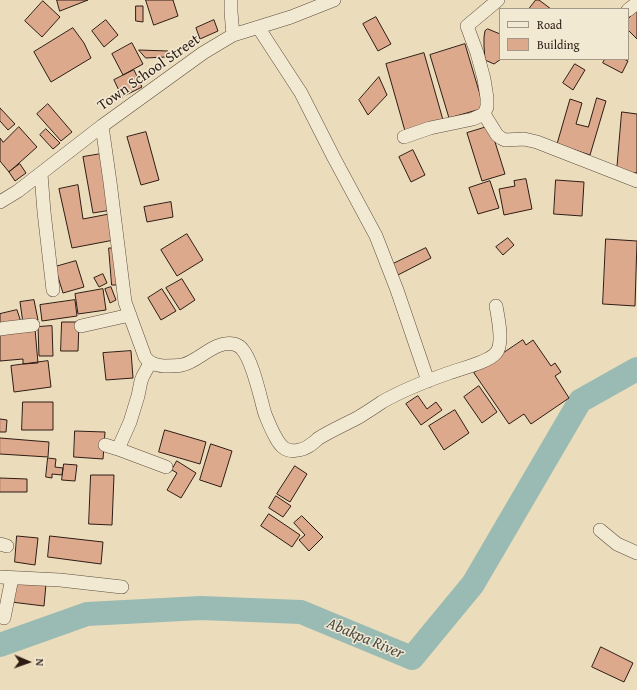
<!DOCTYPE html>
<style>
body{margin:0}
#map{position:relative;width:637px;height:690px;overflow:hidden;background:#ebddbb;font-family:"Gentium Book Plus",serif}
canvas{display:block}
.legend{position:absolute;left:499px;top:8px;width:130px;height:52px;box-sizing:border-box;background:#f2e9d3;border:1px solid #a49787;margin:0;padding:5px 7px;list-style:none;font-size:12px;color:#2e1c14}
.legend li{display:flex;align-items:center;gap:8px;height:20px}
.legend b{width:20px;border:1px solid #a49787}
.north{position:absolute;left:8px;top:642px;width:40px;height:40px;-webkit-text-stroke:3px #f2e9d3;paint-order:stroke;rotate:92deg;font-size:11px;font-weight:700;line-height:16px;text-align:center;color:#2e1c14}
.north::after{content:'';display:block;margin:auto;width:14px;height:18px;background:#2e1c14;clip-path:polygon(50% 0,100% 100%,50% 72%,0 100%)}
</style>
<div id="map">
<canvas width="637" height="690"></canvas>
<ul class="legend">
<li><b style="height:5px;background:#f2e9d3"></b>Road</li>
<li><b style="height:11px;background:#dda98d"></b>Building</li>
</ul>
<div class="north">N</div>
</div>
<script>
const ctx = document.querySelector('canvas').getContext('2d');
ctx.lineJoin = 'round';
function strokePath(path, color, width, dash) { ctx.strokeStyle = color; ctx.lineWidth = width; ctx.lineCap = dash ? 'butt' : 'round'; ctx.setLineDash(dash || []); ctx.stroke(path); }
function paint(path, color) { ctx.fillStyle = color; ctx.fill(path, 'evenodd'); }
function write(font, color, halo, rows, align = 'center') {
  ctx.font = font + ' "Gentium Book Plus",serif'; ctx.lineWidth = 3; ctx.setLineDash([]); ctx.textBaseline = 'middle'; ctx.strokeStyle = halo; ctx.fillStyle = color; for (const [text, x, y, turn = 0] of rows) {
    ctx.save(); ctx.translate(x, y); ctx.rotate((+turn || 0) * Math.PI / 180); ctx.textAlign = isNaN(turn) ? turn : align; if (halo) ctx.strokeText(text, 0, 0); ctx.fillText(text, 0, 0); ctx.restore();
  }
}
strokePath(new Path2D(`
 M0 645 87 614 201 608 301 612 412 658 473 584 580 401 637 369`), '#99bbb4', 24);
const building = new Path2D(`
 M57 0H88L60 11Z
 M146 0H173L178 16 154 25Z
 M536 0H539L551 9H529Z
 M43 1 60 17 42 37 25 21Z
 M136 6H143V22L136 21Z
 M637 11V39L628 30V19Z
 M376 17 391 44 378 51 363 24Z
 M106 20 118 35 104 47 92 31Z
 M214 20 218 31 200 39 196 28Z
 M73 28 84 43 91 58 51 82 34 52Z
 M488 29 500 34V59H501L494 64 485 60 484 46V37L485 31Z
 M132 43 143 64 123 75 112 54Z
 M465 44 484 108 449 118 430 55Z
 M139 50 168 51 166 57 146 58Z
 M424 53 443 120 405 131 386 64Z
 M605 59H624L628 61 622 73 603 63Z
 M575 64 585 70 573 90 563 83Z
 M134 70 142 87 122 97 114 80Z
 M379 77 387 95 368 115 359 100Z
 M597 98 606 101 590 155 557 144 570 99 582 103 576 124 588 127Z
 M48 104 72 132 61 141 37 114Z
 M0 108 15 124 8 130 0 121Z
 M622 112 637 114V173L617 171Z
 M490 126 505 174 482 181 467 133Z
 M19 127 37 147 9 172 0 161V138L3 142Z
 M46 129 60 143 53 149 40 135Z
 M146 132 159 180 141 185 127 137Z
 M413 150 425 175 411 182 399 157Z
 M101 154 111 210 93 213 83 157Z
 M20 164 26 173 15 181 9 172Z
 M526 179 532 209 504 215 499 189 515 186 514 181Z
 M556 180 584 182 582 216 554 214Z
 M490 181 499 208 478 214 469 188Z
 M78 185 83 219 109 214 114 240 72 248 59 189Z
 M171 202 173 217 147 222 144 207Z
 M187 234 203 260 177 276 161 250Z
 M508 238 514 245 503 255 496 247Z
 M606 239 637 241 635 306 603 304Z
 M109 248H116L119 285H112Z
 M426 248 431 258 398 275 393 264Z
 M76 261 84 287 63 293 55 267Z
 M103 274 107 283 99 287 94 278Z
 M182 279 195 300 180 310 166 288Z
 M111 287 116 300 110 303 105 289Z
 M103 289 106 310 78 314 75 294Z
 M162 289 176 311 161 320 148 298Z
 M34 300 38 320 23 323 20 302Z
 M75 300 77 316 42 321 40 305Z
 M17 310 21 322 0 327V314Z
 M62 322H79L78 351H61Z
 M52 326 53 356H39L38 327Z
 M35 329 38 363 23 364V359L0 361V333Z
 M523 340 526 345 533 340 551 366 555 363 561 372 555 376 569 398 531 424 524 414 509 424 474 373Z
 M131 351 133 378 106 380 103 353Z
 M48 361 51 387 14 392 11 366Z
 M479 386 497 412 482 423 464 397Z
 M418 396 427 409 436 402 442 410 421 425 406 404Z
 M23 402H53V430H22Z
 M455 410 469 433 444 450 429 426Z
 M0 419 7 420 6 432H0Z
 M165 430 206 442 200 464 159 452Z
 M75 431 105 432 103 459 74 457Z
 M0 438 49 442 48 457 0 454Z
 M211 444 232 451 221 487 200 480Z
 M48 458 56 459 55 467 63 468 62 475 52 474V478L46 477Z
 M177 461 196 473 181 498 167 490 177 473 172 470Z
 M64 464 77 465 75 481 62 480Z
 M295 466 307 474 290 502 277 494Z
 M91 475H114L112 525 89 524Z
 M0 478 27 479V492H0Z
 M276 496 291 506 283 517 269 508Z
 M269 514 300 535 292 547 261 526Z
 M302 516 323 537 309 551 299 540 305 535 294 523Z
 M17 536 38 538 35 565 15 562Z
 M50 536 103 542 101 564 48 557Z
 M14 580 46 584 44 606 11 602Z
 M601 647 633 663 624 682 592 667Z`);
paint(building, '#dda98d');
strokePath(building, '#2e1c14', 1);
const street = new Path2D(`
 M231 0V12L233 35
 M628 10 637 3
 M258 27 301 93 334 158 376 236 397 290 428 381
 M484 114 497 135 501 138 505 140 524 139 537 142 637 181
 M102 126 110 182 125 302 145 357C150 364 156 365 164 366 169 366 176 366 182 365 200 361 214 340 234 344 237 345 240 346 242 349 253 361 260 397 265 414 268 421 271 429 275 436 277 440 280 445 284 448 288 451 294 451 299 450 307 449 313 443 319 438 332 430 346 424 359 417 367 412 375 407 382 402 403 390 426 381 449 373 460 369 489 362 496 353 504 344 498 317 496 306
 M404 137 430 128 473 119 484 114 487 107V98L484 79 477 53 467 26 498 0
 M41 174 44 212 53 290
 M0 202 18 191 102 126 203 53 233 35 291 17 334 0
 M81 326 130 315
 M0 329 7 328 33 325
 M105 445 118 449 166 467
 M118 449 130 422 138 396 141 381 143 376 150 363
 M600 530 617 544 637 553
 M0 544 7 546
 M0 577 60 580 122 587
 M4 618 12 578`);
strokePath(street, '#5d4c3e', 14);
strokePath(street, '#f2e9d3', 13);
write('15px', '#2e1c14', '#f2e9d3', [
 ["Town School Street",149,73,-35]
]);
write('italic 16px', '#4e4c44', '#f2e9d3', [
 ["Abakpa River",365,639,23]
]);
</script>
